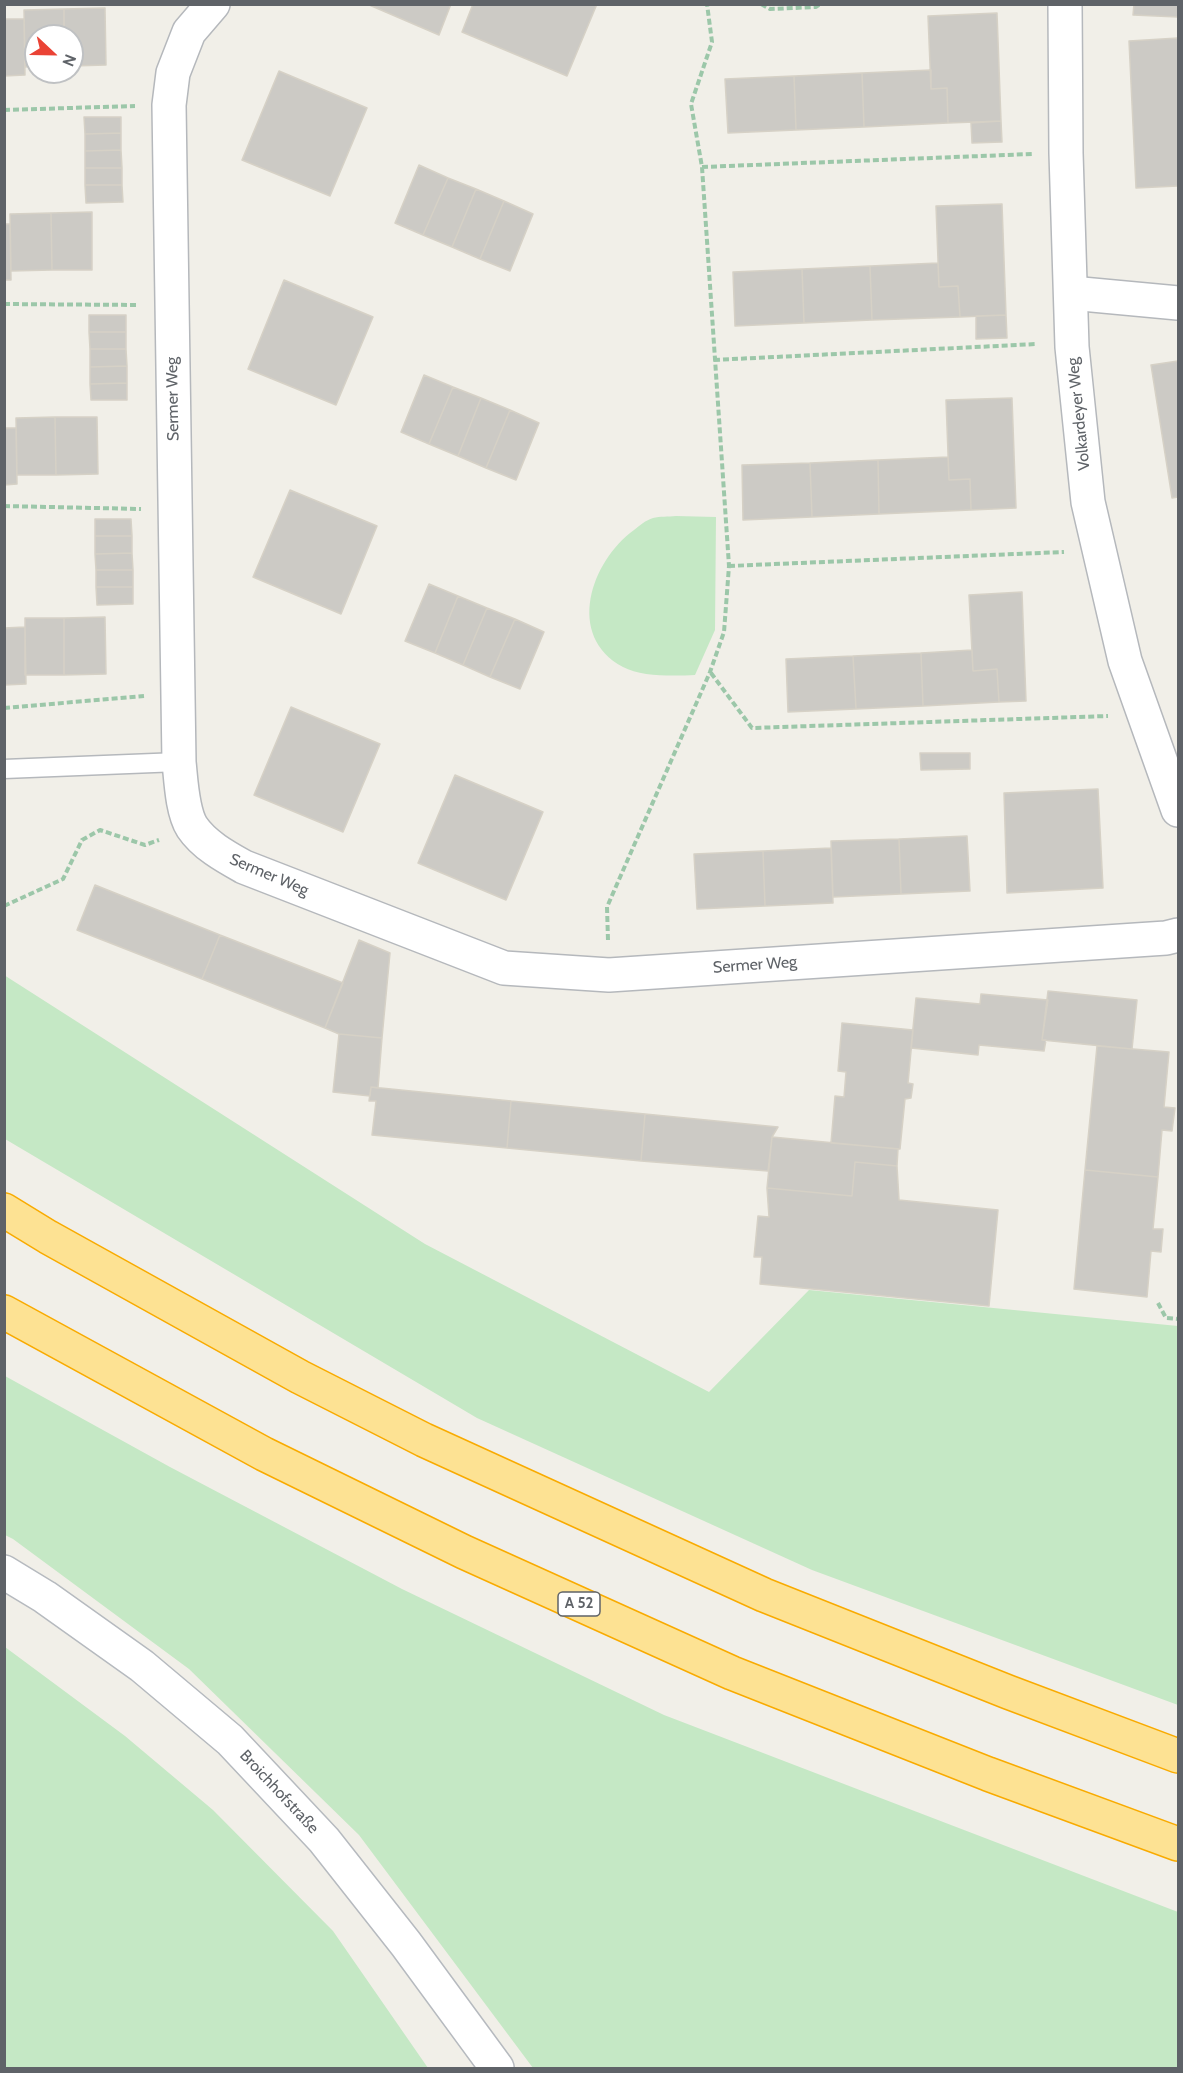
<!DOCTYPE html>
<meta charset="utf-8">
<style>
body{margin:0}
#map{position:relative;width:1183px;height:2073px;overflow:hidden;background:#f1efe8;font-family:Cabin,sans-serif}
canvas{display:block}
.frame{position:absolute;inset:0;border:6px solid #5f6368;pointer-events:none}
.north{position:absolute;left:24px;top:24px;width:60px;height:60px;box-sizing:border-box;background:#fff;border:2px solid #bfc1c3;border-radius:50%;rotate:112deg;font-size:16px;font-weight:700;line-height:24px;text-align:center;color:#5f6368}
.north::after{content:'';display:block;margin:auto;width:21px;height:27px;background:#ea4335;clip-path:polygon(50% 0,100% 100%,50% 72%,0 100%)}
</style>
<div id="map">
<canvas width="1183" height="2073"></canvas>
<div class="frame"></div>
<div class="north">N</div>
</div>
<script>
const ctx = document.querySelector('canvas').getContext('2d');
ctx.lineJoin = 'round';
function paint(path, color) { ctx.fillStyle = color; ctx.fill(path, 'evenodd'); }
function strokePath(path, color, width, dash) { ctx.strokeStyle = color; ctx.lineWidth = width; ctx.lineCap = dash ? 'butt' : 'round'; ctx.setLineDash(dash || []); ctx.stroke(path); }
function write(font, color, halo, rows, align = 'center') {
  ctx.font = font + ' Cabin,sans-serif'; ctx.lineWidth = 4.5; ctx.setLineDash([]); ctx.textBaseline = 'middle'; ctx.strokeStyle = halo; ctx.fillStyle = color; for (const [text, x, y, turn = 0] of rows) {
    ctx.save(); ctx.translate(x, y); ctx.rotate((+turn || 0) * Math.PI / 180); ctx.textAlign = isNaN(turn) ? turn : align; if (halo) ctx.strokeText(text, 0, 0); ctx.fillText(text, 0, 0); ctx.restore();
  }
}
paint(new Path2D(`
 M676 516 716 517 715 630 695 675C674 676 641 677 623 667 565 636 591 561 634 530 639 526 646 520 653 518 660 516 668 517 676 516Z
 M4 975 425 1244 709 1392 809 1290 1178 1326V1705L812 1570 477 1418 5 1139Z
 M5 1376 170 1467 402 1589 664 1715 1178 1912V2068H533L359 1835 189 1669 13 1539 5 1535Z
 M5 1647 125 1736 213 1810 333 1931 428 2068H5Z`), '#c5e8c5');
const building = new Path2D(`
 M367 4H451L439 35Z
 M473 4H597L567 76 462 32Z
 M1134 4H1178V17L1133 15Z
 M105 8 106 65 72 66V36H64V9Z
 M64 9V36H36V66L25 67 24 10Z
 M997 13 1001 121 948 123 947 88 931 89 928 16Z
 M4 19H24L25 75 4 76Z
 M1178 38V186L1136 188 1129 41Z
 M931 70V89L947 88 948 123 864 127 862 73Z
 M279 71 367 108 330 196 242 160Z
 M862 73 864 127 796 130 794 76Z
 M794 76 796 130 728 133 725 79Z
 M84 117H121V133L85 134Z
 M1001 121 1002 142 972 143 971 123Z
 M121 133V150L85 151V134Z
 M121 150 122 168H85V151Z
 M419 165 448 178 423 235 395 223Z
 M85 168H122V185H85Z
 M448 178 476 189 452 247 423 235Z
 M85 185H122L123 202 86 203Z
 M476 189 504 201 480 259 452 247Z
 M504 201 533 214 510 271 480 259Z
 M1002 204 1006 315 960 317 958 286 939 287 936 206Z
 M92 212V270H52L51 213Z
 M51 213 52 270 11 271 10 214Z
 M4 224H10L11 280H4Z
 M938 263 939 287 958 286 960 317 872 320 870 266Z
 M870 266 872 320 804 323 802 269Z
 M802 269 804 323 735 326 733 272Z
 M284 280 373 317 336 405 248 369Z
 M89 315H126V332H89Z
 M1006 315 1007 338 976 339V316Z
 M89 332H126V349H90Z
 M90 349H126L127 366 90 367Z
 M1178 361V497L1172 498 1151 365Z
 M127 366V383L90 384V367Z
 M424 375 453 387 429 444 401 432Z
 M127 383V400H91L90 384Z
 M453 387 481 398 458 456 429 444Z
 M481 398 510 410 486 468 458 456Z
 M1012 398 1016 508 971 510 970 479 949 480 946 400Z
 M510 410 539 423 516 480 486 468Z
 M55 417 56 475H17L16 418Z
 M55 417H97L98 474 56 475Z
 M4 428H16L17 484 4 485Z
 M948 457 949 480 970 479 971 510 879 514 878 460Z
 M878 460 879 514 812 517 810 463Z
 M810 463 812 517 743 520 742 465Z
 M290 490 377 526 341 614 253 577Z
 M95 519H131L132 536H95Z
 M95 536H132V553L95 554Z
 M132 553 133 570H96L95 554Z
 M96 570H133V587H96Z
 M429 584 458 596 435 653 405 641Z
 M96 587H133V604L97 605Z
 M1022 592 1026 701 999 702 997 669 973 671 969 595Z
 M458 596 487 608 463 665 435 653Z
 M487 608 515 619 490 677 463 665Z
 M105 617 106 674 64 675V618Z
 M25 618H64V675H25Z
 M515 619 544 632 520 689 490 677Z
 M25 627 26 684 4 685V628Z
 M972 650 973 671 997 669 999 702 923 706 921 653Z
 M921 653 923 706 856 709 853 656Z
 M853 656 856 709 788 712 786 659Z
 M291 707 380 744 343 832 254 795Z
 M920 753H970V769L921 770Z
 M455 775 543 812 506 900 418 863Z
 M1098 789 1103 888 1007 893 1004 793Z
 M967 836 970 891 901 894 899 839Z
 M899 839 901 894 833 897 831 841Z
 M831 848 833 903 765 906 763 851Z
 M763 851 765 906 697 909 694 854Z
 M95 885 220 935 202 979 77 930Z
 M220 935 343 983 325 1028 202 979Z
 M359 940 390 953 382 1038 339 1034 325 1028Z
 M1048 991 1137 1000 1132 1049 1042 1040Z
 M981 994 1048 1000 1042 1040H1046L1044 1051 979 1045 978 1055 911 1048 916 998 980 1004Z
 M842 1023 913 1030 908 1083 913 1084 911 1098 905 1099 900 1149 831 1143 835 1096 844 1097 846 1072 838 1071Z
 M339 1034 382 1038 378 1088 371 1087 370 1096 333 1092Z
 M1097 1046 1169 1052 1164 1107 1175 1108 1172 1131 1162 1130 1158 1177 1085 1170Z
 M371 1087 511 1101 507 1148 372 1135 376 1101H369Z
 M511 1101 645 1114 641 1161 507 1148Z
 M645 1114 778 1127 772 1137 768 1171 641 1161Z
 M772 1137 898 1149 897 1166 855 1162 852 1196 767 1188Z
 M855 1162 897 1166 899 1200 998 1210 989 1306 760 1284 762 1257H754L758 1216 769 1217 767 1188 852 1196Z
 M1085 1170 1158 1177 1153 1229H1163L1161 1252 1151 1251 1147 1297 1074 1289Z`);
paint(building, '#cccac5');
strokePath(building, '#d6d1c6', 1.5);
const service = new Path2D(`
 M4 769 179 762`);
const minor = new Path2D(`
 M213 4 189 32 173 73 169 105 179 762C181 780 182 811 192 827 204 845 226 857 244 867L504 968 609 975 1166 938 1178 935
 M1071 293 1178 303`);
const tertiary = new Path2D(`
 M1065 4 1066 153 1072 347 1088 502 1125 661 1178 810`);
const secondary = new Path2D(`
 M4 1572 45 1597 142 1666 230 1740 324 1840 406 1944 497 2068`);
const motorway = new Path2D(`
 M4 1210 48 1237 300 1377 424 1440 764 1595 1008 1692 1178 1756
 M4 1312 264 1454 464 1552 732 1673 988 1774 1178 1844`);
strokePath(service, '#b5b8bc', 21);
strokePath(minor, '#b5b8bc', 36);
strokePath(tertiary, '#b5b8bc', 36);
strokePath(secondary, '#b6babf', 36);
strokePath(motorway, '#f9ab00', 36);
strokePath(new Path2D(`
 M761 4 770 9 816 7 820 4
 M4 110 135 106
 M702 167 1032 154
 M4 304 138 305
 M714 360 1037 344
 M4 506 141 509
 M729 566 1064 552
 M711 673 752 728 1108 716
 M4 708 144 696
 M4 906 63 879 82 840 100 830 145 845 159 840
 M608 940 607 907 710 672 724 632 729 566 702 167 691 104 712 42 707 4
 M1158 1303 1166 1318 1178 1319`), '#9cc7a9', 4, [6, 3]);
strokePath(service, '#fff', 18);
strokePath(minor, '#fff', 33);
strokePath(tertiary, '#fff', 33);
strokePath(secondary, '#fff', 33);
strokePath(motorway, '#fde293', 33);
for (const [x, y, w] of [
 [579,1604,42]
]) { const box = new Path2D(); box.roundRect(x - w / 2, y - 12, w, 24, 4.5); ctx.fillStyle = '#fff'; ctx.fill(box); strokePath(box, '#5f6368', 1.5); }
write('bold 15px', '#5f6368', null, [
 ["A 52",579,1604]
]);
write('16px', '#5f6368', '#fff', [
 ["Sermer Weg",173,399,-91],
 ["Volkardeyer Weg",1079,414,-96],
 ["Sermer Weg",269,875,23],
 ["Sermer Weg",755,965,-4],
 ["Broichhofstraße",279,1792,47]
]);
</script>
